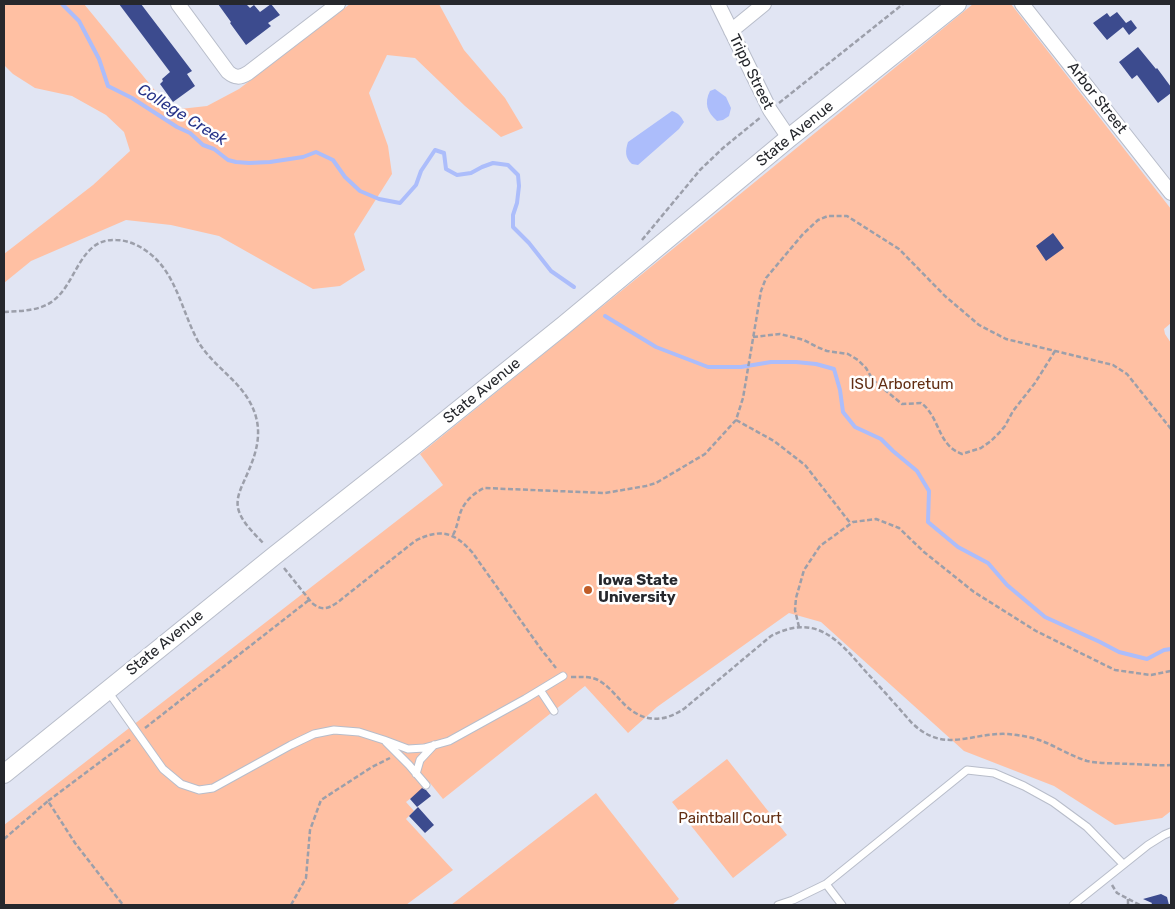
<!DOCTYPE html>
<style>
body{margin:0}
#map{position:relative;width:1175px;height:909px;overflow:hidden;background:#e1e5f3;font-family:Rubik,sans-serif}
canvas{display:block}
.frame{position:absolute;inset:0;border:5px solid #26282d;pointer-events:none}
</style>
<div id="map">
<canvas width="1175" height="909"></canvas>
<div class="frame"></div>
</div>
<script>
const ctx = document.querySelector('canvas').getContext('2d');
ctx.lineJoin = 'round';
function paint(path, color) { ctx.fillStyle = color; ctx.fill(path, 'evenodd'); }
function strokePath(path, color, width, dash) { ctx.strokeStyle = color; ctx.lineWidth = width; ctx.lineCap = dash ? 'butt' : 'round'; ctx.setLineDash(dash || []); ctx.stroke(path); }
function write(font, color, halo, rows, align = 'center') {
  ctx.font = font + ' Rubik,sans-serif'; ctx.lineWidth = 5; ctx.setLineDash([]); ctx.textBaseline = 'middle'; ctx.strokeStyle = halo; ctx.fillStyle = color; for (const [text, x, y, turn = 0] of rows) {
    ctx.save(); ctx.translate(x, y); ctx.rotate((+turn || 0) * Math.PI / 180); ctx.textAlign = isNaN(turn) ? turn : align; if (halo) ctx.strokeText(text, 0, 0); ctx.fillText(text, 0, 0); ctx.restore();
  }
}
paint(new Path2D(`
 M4 4H84L171 110 207 106 239 89 350 4H439L464 50 505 98 523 128 501 137 465 106 415 58 387 55 369 93 388 146 392 174 354 234 365 270 340 286 313 289 219 236 171 225 126 220 31 261 4 283V254L93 185 130 151 124 132 106 115 72 96 35 88 13 74 4 65Z
 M973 4H1011L1171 209V323L1164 329 1165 334 1171 343V811L1162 818 1115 825 1054 786 964 751 821 622 789 613 657 707 628 733 585 686 443 799 430 783 406 802 414 811 406 819 453 870 406 905H4V825L443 485 420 454 636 279Z
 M727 759 787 835 733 878 672 802Z
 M596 793 679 899 672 905H451Z`), '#ffc0a3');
paint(new Path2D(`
 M715 89 726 97 731 108 729 116 723 120 717 121C707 112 704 103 710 91Z
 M672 111C678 113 681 116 684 122L679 129 638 165 632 164C625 158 625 151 628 142Z`), '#acbdfb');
strokePath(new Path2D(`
 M62 4 79 21 99 59 108 86 132 98 177 127 190 133 203 145 214 149 228 160 236 162 249 163 270 162 303 157 316 152 333 160 345 177 360 191 379 199 400 203 416 185 421 171 435 150 444 153 446 169 457 175 471 173 482 167 493 163 508 165 518 175 519 186 517 203 513 215V227L529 243 551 271 574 287
 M605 316 656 347 708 367H741L771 362H796L816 364 834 369 840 390 843 412 855 427 881 439 893 451 917 471 929 491 928 522 958 547 988 563 1007 585 1045 617 1100 642 1119 652 1147 659 1164 650 1171 649`), '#acbdfb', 4);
paint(new Path2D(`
 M119 4H141L192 71 187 74 195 86 173 102 160 84 163 81 162 79 170 72Z
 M218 4H246L250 8 254 5 260 12 271 4 280 15 268 23 271 26 246 45 230 23 231 22Z
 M1117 12 1126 23 1131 20 1137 28 1129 35 1123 27 1107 40 1093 23 1107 13 1110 17Z
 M1138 47 1156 69 1157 68 1171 87V93L1158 103 1137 75 1132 79 1119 62Z
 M1053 233 1064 248 1046 261 1036 246Z
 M422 788 426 790 431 796 417 807 410 799Z
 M418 807 434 825 425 833 409 816Z
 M1161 894 1167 897 1169 905H1151L1152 903 1143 899Z`), '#3c4b8e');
const service = new Path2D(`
 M107 690 163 769 181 784 199 790 213 788 291 745 314 734 334 730 359 732 384 740 408 749 424 748 449 741 525 699 563 676
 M540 690 554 711
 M386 742 409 765 426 785
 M416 774 420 760 434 745
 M826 884 842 905
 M778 905 793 900 826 884 967 770 994 773 1024 786 1053 802 1087 827 1123 864
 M1073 905 1148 845 1164 835 1171 832`);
const minor = new Path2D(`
 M178 4 228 72C235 78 240 78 248 73L338 4
 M718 4 770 110 789 138
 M1022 4 1171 193
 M731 31 764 4`);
const tertiary = new Path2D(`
 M4 774 274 556 416 444 564 325 789 138 957 4`);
strokePath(service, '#b8bdca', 9);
strokePath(minor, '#b8bdca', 16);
strokePath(tertiary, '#b8bdca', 20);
strokePath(new Path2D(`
 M779 103 903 4
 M642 240 700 170 723 148 761 117
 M4 312C21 311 41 311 54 300 77 282 80 238 116 240 131 240 146 249 156 259 178 281 184 317 199 343 216 370 247 384 256 417 262 439 254 459 245 479 241 488 236 498 238 508 241 522 255 534 264 544
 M753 337 780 334 804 340 817 347 827 351 848 354 858 360 866 368 873 380 902 404 921 403C924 405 927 408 929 411 941 428 941 446 962 454L981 448 991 441 999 433 1005 426 1013 411 1035 383 1055 351
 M736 420 774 441 805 465 851 524
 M453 535C457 528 458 519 461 511 465 501 474 493 484 488L605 493 646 486 656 483 705 454 736 420 743 398 761 291 766 278 803 234 818 220 828 216H847L899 249 945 296 979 325 1006 339 1113 365 1127 374 1171 429
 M284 568 312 603C322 611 328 609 338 602L415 541C440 528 454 532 472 552L541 649 556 668
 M799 627 795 610 796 598 804 570 820 546 853 522 876 519 899 528 924 552 974 592 1036 631 1115 670 1151 675 1171 671
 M571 677C581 677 589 676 598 680 609 686 616 696 624 704 643 723 664 723 685 708L771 636C817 612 839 641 867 673 882 689 897 706 911 722 944 755 970 732 1008 734 1019 735 1031 737 1042 741 1057 747 1071 756 1087 761 1101 764 1116 763 1129 764 1143 764 1157 766 1171 765
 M145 728 309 600
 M48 801 131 739
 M4 839 48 801 75 843 123 905
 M1112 885 1117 893 1140 905
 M1128 899V905
 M291 905 306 878 310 830 321 800 372 767 390 758`), '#9c9faa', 2.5, [5, 2.5]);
strokePath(service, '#fff', 7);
strokePath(minor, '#fff', 14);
strokePath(tertiary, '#fff', 18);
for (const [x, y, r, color] of [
 [588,590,5,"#c05c27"]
]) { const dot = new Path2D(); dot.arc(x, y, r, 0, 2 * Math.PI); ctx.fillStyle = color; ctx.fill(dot); strokePath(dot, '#fff', 2); }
write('15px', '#26282d', '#fff', [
 ["Tripp Street",751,72,64],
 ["Arbor Street",1097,98,52],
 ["State Avenue",795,134,-39],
 ["State Avenue",482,391,-39],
 ["State Avenue",165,643,-39]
]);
write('15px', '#622e13', '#fff', [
 ["ISU Arboretum",902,385],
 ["Paintball Court",730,819]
]);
write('bold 15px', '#26282d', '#fff', [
 ["Iowa State",598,581],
 ["University",598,598]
], 'left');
write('italic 16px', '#283489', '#fff', [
 ["College Creek",182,115,32]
]);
</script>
